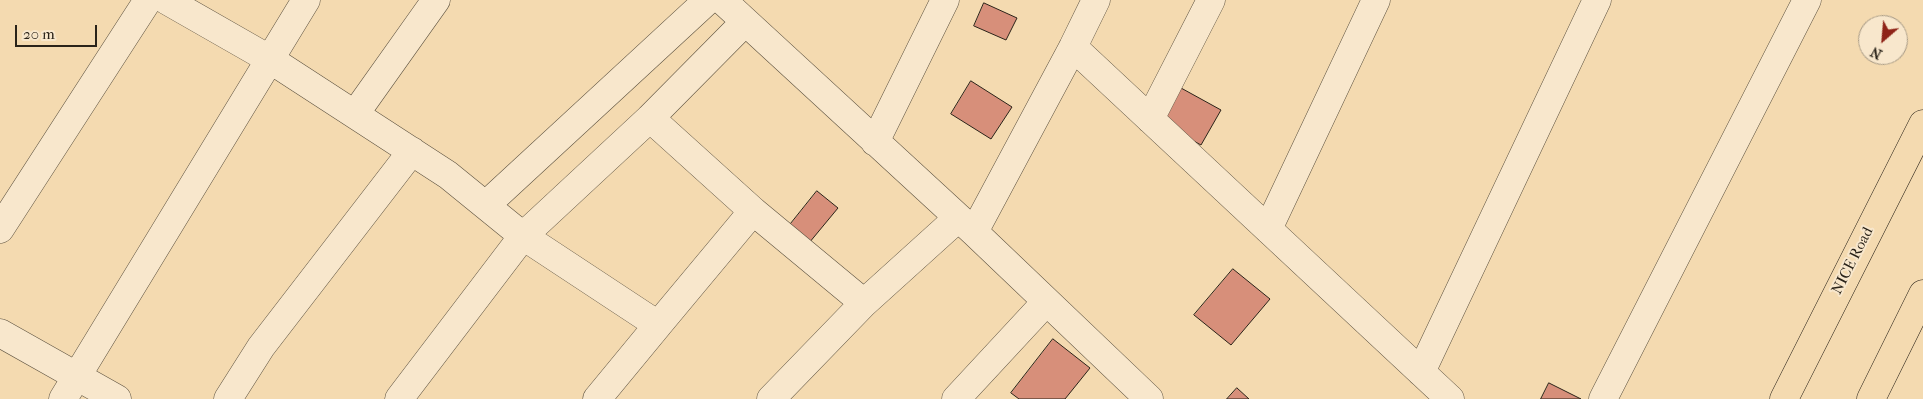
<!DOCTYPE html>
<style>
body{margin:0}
#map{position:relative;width:1923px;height:399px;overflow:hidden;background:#f4dab0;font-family:"IM FELL French Canon",serif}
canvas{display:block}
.north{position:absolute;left:1858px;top:15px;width:50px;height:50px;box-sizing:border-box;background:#f8e7cc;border:1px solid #a69984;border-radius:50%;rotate:207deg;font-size:14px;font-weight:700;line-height:20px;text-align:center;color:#2a2319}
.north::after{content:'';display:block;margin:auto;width:18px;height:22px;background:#8f2418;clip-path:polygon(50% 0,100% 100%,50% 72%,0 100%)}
.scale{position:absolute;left:15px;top:25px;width:82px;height:22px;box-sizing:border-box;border:2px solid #2a2319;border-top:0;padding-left:6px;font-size:15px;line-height:18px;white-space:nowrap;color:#2a2319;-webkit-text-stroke:4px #f8e7cc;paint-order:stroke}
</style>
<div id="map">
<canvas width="1923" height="399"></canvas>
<div class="north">N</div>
<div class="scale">20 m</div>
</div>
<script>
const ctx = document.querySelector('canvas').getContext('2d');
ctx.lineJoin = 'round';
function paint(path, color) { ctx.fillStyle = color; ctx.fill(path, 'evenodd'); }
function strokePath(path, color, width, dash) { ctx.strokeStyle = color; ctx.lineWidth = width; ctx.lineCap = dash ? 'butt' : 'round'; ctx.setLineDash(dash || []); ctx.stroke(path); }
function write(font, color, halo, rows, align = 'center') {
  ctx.font = font + ' "IM FELL French Canon",serif'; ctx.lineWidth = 4; ctx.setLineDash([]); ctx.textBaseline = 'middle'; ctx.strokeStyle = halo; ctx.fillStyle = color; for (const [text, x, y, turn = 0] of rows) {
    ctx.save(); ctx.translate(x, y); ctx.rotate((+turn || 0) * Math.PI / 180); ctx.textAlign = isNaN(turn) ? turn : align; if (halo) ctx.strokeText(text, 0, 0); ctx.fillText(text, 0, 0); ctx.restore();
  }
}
const building = new Path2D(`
 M984 3 1017 18 1006 40 974 26Z
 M971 81 1012 107 991 139 951 114Z
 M1181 88 1221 110 1201 145 1161 123Z
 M817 191 838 208 809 243 789 226Z
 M1233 269 1270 299 1231 345 1194 315Z
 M1053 339 1090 368 1065 399H1019L1011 393Z
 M1549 383 1581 399H1541Z
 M1237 388 1249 399H1227Z`);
paint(building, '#d78f7a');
strokePath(building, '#2a2319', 1);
const minor = new Path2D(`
 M166 0 271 60 448 175 523 236 658 325 597 399
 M722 0 974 232 1149 399
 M1073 47 1450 399
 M355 114 436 0
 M650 118 745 22
 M1150 119 1211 0
 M875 142 945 0
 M486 205 708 0
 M753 211 864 303
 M0 229 148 0
 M1268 229 1376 0
 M974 232 1073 47 1096 0
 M0 333 117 399
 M1421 372 1597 0
 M63 399 306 0
 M228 399 261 347 412 151
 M399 399 523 236 650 118 753 211 658 325
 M771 399 864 303 958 218
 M956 399 1046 302
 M1603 399 1807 0`);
const highway = new Path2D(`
 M1784 399 1923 124
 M1871 399 1923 294`);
strokePath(minor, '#5c513f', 29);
strokePath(highway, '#2a2319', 29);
strokePath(minor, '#f8e7cc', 28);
strokePath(highway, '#f4dab0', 28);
write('15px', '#2a2319', '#f8e7cc', [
 ["NICE Road",1853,261,-63]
]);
</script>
